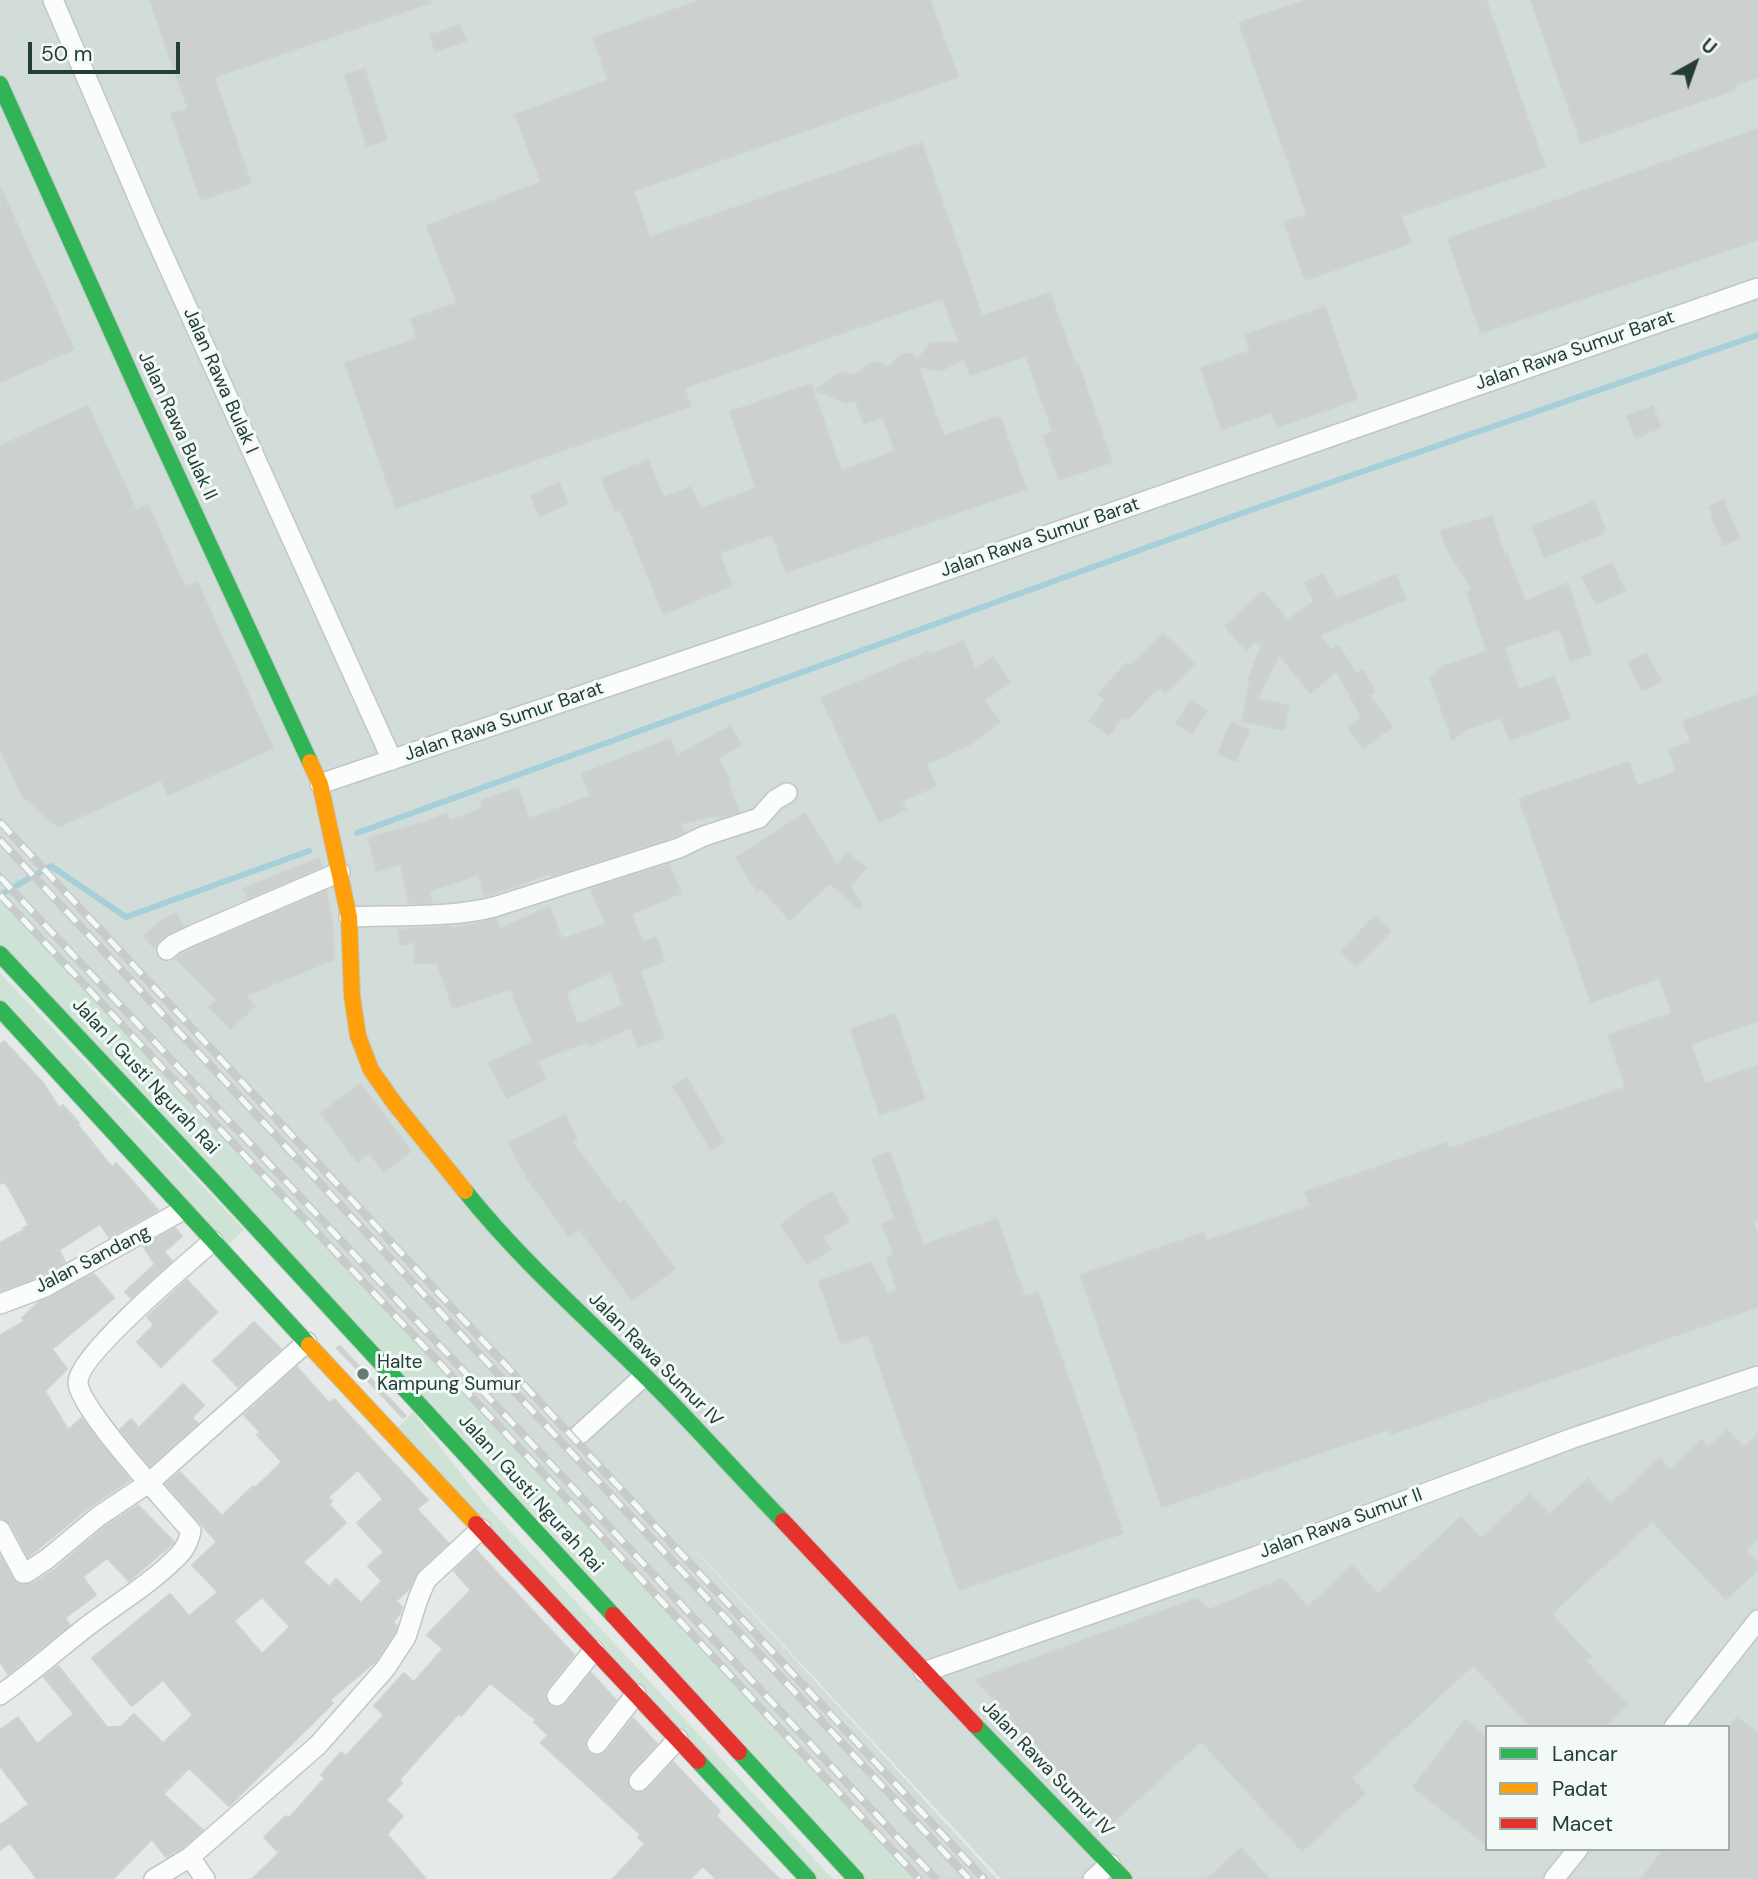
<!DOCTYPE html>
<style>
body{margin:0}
#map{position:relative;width:1758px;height:1879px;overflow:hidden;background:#e5eae8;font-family:"DM Sans",sans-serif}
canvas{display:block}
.legend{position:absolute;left:1485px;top:1725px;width:245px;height:126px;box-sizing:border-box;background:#f3f9f6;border:2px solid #9faeaa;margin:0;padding:9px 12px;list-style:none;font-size:21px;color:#223e37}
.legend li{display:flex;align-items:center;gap:14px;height:35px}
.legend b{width:35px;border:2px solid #9faeaa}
.north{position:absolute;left:1660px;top:28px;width:70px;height:70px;-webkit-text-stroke:5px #f3f9f6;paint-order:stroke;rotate:40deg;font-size:19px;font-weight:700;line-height:28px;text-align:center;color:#223e37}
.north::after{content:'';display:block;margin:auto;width:24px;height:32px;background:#223e37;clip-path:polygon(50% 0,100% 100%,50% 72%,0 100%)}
.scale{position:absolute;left:28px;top:42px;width:152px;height:32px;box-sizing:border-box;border:4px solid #223e37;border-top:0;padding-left:9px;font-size:21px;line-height:24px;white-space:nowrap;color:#223e37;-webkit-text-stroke:5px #f3f9f6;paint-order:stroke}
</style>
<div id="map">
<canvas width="1758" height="1879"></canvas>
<ul class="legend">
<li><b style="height:9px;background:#30b455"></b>Lancar</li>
<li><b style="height:9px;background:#ff9f0a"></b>Padat</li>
<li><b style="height:9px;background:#e5322d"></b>Macet</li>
</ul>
<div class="north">U</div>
<div class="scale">50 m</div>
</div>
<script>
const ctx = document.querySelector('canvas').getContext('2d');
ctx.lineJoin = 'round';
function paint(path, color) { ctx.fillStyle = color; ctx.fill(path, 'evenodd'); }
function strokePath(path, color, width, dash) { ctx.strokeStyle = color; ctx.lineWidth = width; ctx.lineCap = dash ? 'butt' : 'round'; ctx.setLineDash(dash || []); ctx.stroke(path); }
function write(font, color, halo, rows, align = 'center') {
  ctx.font = font + ' "DM Sans",sans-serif'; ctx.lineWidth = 6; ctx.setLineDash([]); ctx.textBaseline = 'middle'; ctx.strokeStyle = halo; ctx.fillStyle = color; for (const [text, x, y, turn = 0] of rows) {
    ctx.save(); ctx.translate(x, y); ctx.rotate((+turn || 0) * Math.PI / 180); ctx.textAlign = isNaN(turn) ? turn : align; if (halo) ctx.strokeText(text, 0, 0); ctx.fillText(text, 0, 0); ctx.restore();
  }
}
paint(new Path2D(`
 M0 0H1758V1879H1001L624 1473 997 1879H921L0 894ZM1487 1727H1728V1849H1487Z`), '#d2dcd8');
paint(new Path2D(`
 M0 895 540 1470 919 1879H856L0 952Z
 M0 973 244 1230 222 1251 0 1008Z
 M413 1412 484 1503 833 1879H808L392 1434Z`), '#cee3d5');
strokePath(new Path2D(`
 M357 833 1248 511 1758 335
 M0 895 51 866 126 917 309 851`), '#a5d0d9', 6);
const building = new Path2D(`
 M150 0H430V3L214 77 251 183 201 200 171 114 188 109Z
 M701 0H930L958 77 633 191 650 237 922 143 982 316 1050 293 1075 364 1078 363 1112 462 1059 480 1043 436 1053 432 1026 356 970 375 964 358 941 371 918 366 944 436 1000 416 1026 489 786 572 772 534 719 553 732 585 664 614 620 509 615 511 602 479 648 460 664 498 691 487 700 509 756 488 730 412 811 384 841 471 895 452 883 417 864 424 855 399 846 403 816 390 839 374 846 373 854 376 870 364 878 362 888 367 902 354H913L916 361 931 343H959L943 298 684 388 691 406 396 508 345 363 417 339 411 319 457 303 427 226 541 182 515 115 608 80 593 38Z
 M1307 0H1486L1545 167 1401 216 1411 243 1305 280 1284 222 1307 215 1239 23Z
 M1531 0H1758V77L1734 85 1736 89 1581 143Z
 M460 25 466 41 435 51 430 35Z
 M365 69 387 140 367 146 345 75Z
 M1758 129V240L1481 333 1448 239Z
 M0 187 74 349 0 382Z
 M1325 307 1357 399 1277 427 1272 412 1222 429 1201 368 1250 351 1245 335Z
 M88 406 136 510 148 505 185 587 197 582 273 748 168 795 161 780 58 827 22 795 0 748V446Z
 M1653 406 1661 427 1636 438 1627 416Z
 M559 483 568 503 540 516 531 496Z
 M1723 500 1740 538 1723 545 1712 518 1714 517 1709 507Z
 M1594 502 1604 527V533L1544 557 1532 527Z
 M1492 516 1504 555 1507 554 1525 602 1568 583 1591 654 1570 661 1560 629 1504 647 1519 690 1554 676 1570 718 1510 740 1501 717 1464 730 1452 740 1430 677 1444 666 1487 652 1467 592 1473 590 1447 549 1441 531Z
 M1612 563 1625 591 1596 603 1582 577Z
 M1323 574 1337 599 1396 575 1406 599 1319 635 1331 650 1339 646 1356 674 1363 670 1375 692 1369 695 1392 727 1363 748 1348 728 1362 718 1337 671 1310 693 1279 654 1257 699 1289 706 1284 730 1242 721 1250 681 1248 680 1262 645 1253 641 1247 651 1225 626 1263 592 1288 620 1315 601 1305 583Z
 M1163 633 1194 664 1165 693 1158 687 1127 720 1122 716 1109 735 1089 721 1105 700 1098 694 1127 663 1130 666Z
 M964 641 975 669 993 657 1010 683 983 700 1000 722 971 744 926 764 936 786 901 801 906 809 879 822 821 698 928 652 929 655Z
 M1646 653 1661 681 1642 691 1628 663Z
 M1758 695V1021L1691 1044 1705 1084 1758 1066V1220L1753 1221 1758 1236V1307L1391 1434 1389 1429 1162 1507 1080 1275 1203 1233 1206 1241 1310 1206 1305 1192 1447 1143 1449 1149 1626 1087 1608 1035 1672 1013 1659 978 1591 1002 1519 799 1629 762 1637 786 1676 772 1669 750 1691 742 1683 721Z
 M1191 701 1207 711 1192 734 1176 723Z
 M1231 722 1249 730 1236 761 1218 754Z
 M730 726 741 745 718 758 730 781 728 783 739 812 719 818 718 815 680 824 683 832 674 837 552 876 551 873 485 896 478 875 429 891 432 903H409L401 864 377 871 368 838 426 822 447 813 450 821 483 808 481 801 518 788 529 819 591 796 582 774 670 739 677 756Z
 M805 813 837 866 848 853 866 868 850 886 862 906 859 909 830 883 790 920 761 888 757 891 736 858Z
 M319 858 321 867 248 898 243 889Z
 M669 864 681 893 631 914 643 942 656 937 665 961 640 970 664 1038 638 1047 631 1027 589 1046 588 1042 556 1053 537 1061 545 1079 507 1098 489 1063 533 1042 510 989 453 1008 437 963H415V942L401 945 398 930 451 926V929L496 919 499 929 549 907 562 939 606 924 591 889ZM611 972 623 1005 577 1025 566 992Z
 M326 891 332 919 334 959 245 996 255 1006 231 1029 209 1007 217 1000 176 959 198 946Z
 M176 913 183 926 166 935 159 941 155 949 144 936 161 921Z
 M1375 916 1391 931 1356 966 1341 951Z
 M895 1014 925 1099 880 1115 851 1029Z
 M4 1041 43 1083 59 1108 63 1105 79 1123 77 1124 112 1167 116 1163 158 1210 109 1237 100 1224 59 1250 65 1262 33 1279 0 1291V1243L24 1230 23 1228 29 1225 5 1182 0 1184V1044Z
 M687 1078 724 1142 711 1150 673 1086Z
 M360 1084 411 1151 384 1172 369 1153 357 1162 321 1113Z
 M565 1115 577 1139 572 1142 619 1204 624 1200 675 1269 632 1300 579 1229 569 1236 529 1181 509 1143Z
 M890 1152 923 1245 997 1219 1025 1297 1038 1292 1123 1533 959 1590 868 1334 841 1344 819 1281 871 1263 888 1294 897 1290 887 1258 894 1255 882 1224 895 1219 872 1159Z
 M832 1192 849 1222 822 1237 831 1249 807 1264 781 1225 809 1204Z
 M175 1228 182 1236 164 1252 172 1261 131 1298 125 1292 155 1264 143 1246Z
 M94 1274 114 1298 52 1349 67 1369 45 1391 68 1430 82 1418 130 1480 91 1506 28 1557 11 1524 0 1518V1335L25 1321 22 1318 39 1302Z
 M187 1280 217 1312 161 1367 137 1342 154 1325 147 1317Z
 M254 1322 281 1349 238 1387 213 1361Z
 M340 1346 406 1416 403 1418 337 1348Z
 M297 1367 329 1403 334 1399 428 1500 417 1509 448 1543 418 1571 409 1589 396 1601 402 1607 400 1614 393 1622 397 1626 395 1632 376 1661 330 1700 333 1703 229 1806 189 1768 163 1794 203 1830 183 1847 166 1857 152 1839 113 1879H37L10 1843 0 1850V1825L29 1804 0 1766V1730L18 1717 37 1744 74 1714 44 1677 58 1666 107 1727H121L134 1714 163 1743 193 1715 163 1680 132 1706 92 1658 170 1594 189 1616 218 1592 192 1565 217 1542 166 1484 180 1472 222 1516 253 1486 255 1488 282 1462 257 1435 260 1432 244 1415ZM358 1470 383 1499 357 1523 384 1552 368 1566 382 1581 361 1603 336 1579 329 1587 303 1562 346 1523 329 1504 332 1501 328 1497ZM262 1597 290 1627 262 1654 234 1621Z
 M183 1384 204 1405 192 1418 198 1423 150 1466 120 1430 131 1419 139 1428Z
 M1727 1430 1744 1447 1758 1434V1539L1745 1550 1758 1564V1569L1726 1599 1652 1521 1551 1614 1591 1657 1586 1661 1627 1705 1604 1727H1532L1473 1665 1351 1778 1365 1793 1302 1851 1201 1741 1109 1826 976 1680 1196 1599 1209 1610 1282 1579 1308 1607 1352 1566 1378 1594 1461 1517 1481 1539 1530 1494 1549 1515 1588 1479 1611 1504 1660 1458 1670 1470 1702 1440 1708 1448Z
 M138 1505 174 1542 172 1544 129 1581 107 1558 83 1577 96 1595 65 1618 70 1625 8 1674 0 1662V1556L16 1583 23 1585 32 1584 55 1569 106 1526Z
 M476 1550 574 1655 547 1689 545 1695 549 1705 556 1708 566 1704 591 1673 616 1700 587 1737 585 1748 589 1753 596 1756 606 1752 633 1718 657 1744 630 1773 627 1779 630 1789 637 1793 647 1790 673 1762 720 1811 716 1816 779 1879H716L703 1866 690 1879H613L645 1844 638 1837 640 1834 541 1743 548 1735 534 1722 536 1720 490 1683 461 1716 458 1714 399 1780 402 1783 386 1800 403 1816 387 1834 426 1879H252L279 1853 264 1837 286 1816 289 1818 325 1778 321 1775 341 1752 346 1756 384 1715 374 1706 404 1673 414 1682 443 1649 427 1635 470 1591V1589L454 1571Z
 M1737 1717 1758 1734V1879H1641L1664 1849H1728V1729Z
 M1465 1720 1487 1737V1845L1413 1787Z
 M1241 1848 1269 1879H1207Z`);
paint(building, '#ccd1cf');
strokePath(building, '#cdd3d1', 2);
const street = new Path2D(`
 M53 0 151 228 392 760
 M320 784 763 634 1758 288
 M349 917C393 915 452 918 494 907L679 848 704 836 759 818 775 800 787 793
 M167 950 174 944 193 935 340 872
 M0 1304 45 1287 183 1210
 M580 1434 643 1377
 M0 1530 23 1573H26L47 1559 99 1516 150 1482 307 1342
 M924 1672 1257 1556 1573 1438 1758 1376
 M0 1695C30 1674 57 1650 85 1628 116 1604 152 1583 179 1555 186 1548 189 1540 191 1531 169 1505 80 1410 78 1383 77 1356 189 1262 213 1241
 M557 1696 594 1650
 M1674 1727 1758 1620
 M597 1744 636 1694
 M639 1781 678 1739
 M190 1857 205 1879
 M154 1879 190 1857 318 1745 385 1669 406 1637 418 1599 426 1580 481 1529
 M1093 1879 1110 1864
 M1554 1879 1578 1849`);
const fast = new Path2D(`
 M0 84 140 395 310 762
 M0 954 216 1184 613 1615
 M0 1009 309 1345
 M465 1191C524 1265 596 1326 662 1393 703 1435 742 1479 783 1521
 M975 1725 1124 1879
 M739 1752 856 1879
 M698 1761 808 1879`);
const slow = new Path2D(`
 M310 762 320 784 349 917 352 996 358 1036 371 1070 395 1104 465 1191
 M309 1345 476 1524`);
const jam = new Path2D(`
 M783 1521 975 1725
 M476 1524 698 1761
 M613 1615 739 1752`);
strokePath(street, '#c2c7c5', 22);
strokePath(fast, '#c0c8c5', 18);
strokePath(slow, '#c0c8c5', 18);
strokePath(jam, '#c0c8c5', 18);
strokePath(street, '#fbfcfc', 19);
strokePath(fast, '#30b455', 16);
strokePath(slow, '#ff9f0a', 16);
strokePath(jam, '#e5322d', 16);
const rail = new Path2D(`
 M0 822 984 1879
 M0 840 969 1879
 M0 877 549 1462 936 1879
 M0 895 540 1470 919 1879`);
strokePath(rail, '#c7cbca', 8);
strokePath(rail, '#f3f9f6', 5, [16]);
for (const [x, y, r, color] of [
 [363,1374,7,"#667a75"]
]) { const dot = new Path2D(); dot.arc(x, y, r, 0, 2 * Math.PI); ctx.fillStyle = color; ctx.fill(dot); strokePath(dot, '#f3f9f6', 2.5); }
write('19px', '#223e37', '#f3f9f6', [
 ["Jalan Rawa Sumur Barat",1575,351,-19],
 ["Jalan Rawa Bulak I",220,381,66],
 ["Jalan Rawa Bulak II",177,426,65],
 ["Jalan Rawa Sumur Barat",1040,538,-19],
 ["Jalan Rawa Sumur Barat",504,722,-19],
 ["Jalan I Gusti Ngurah Rai",145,1077,47],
 ["Jalan Sandang",93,1260,-27],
 ["Jalan Rawa Sumur IV",655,1360,45],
 ["Jalan I Gusti Ngurah Rai",530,1494,48],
 ["Jalan Rawa Sumur II",1341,1524,-20],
 ["Jalan Rawa Sumur IV",1047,1769,46]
]);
write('19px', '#223e37', '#f3f9f6', [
 ["Halte",377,1363],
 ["Kampung Sumur",377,1385]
], 'left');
</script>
